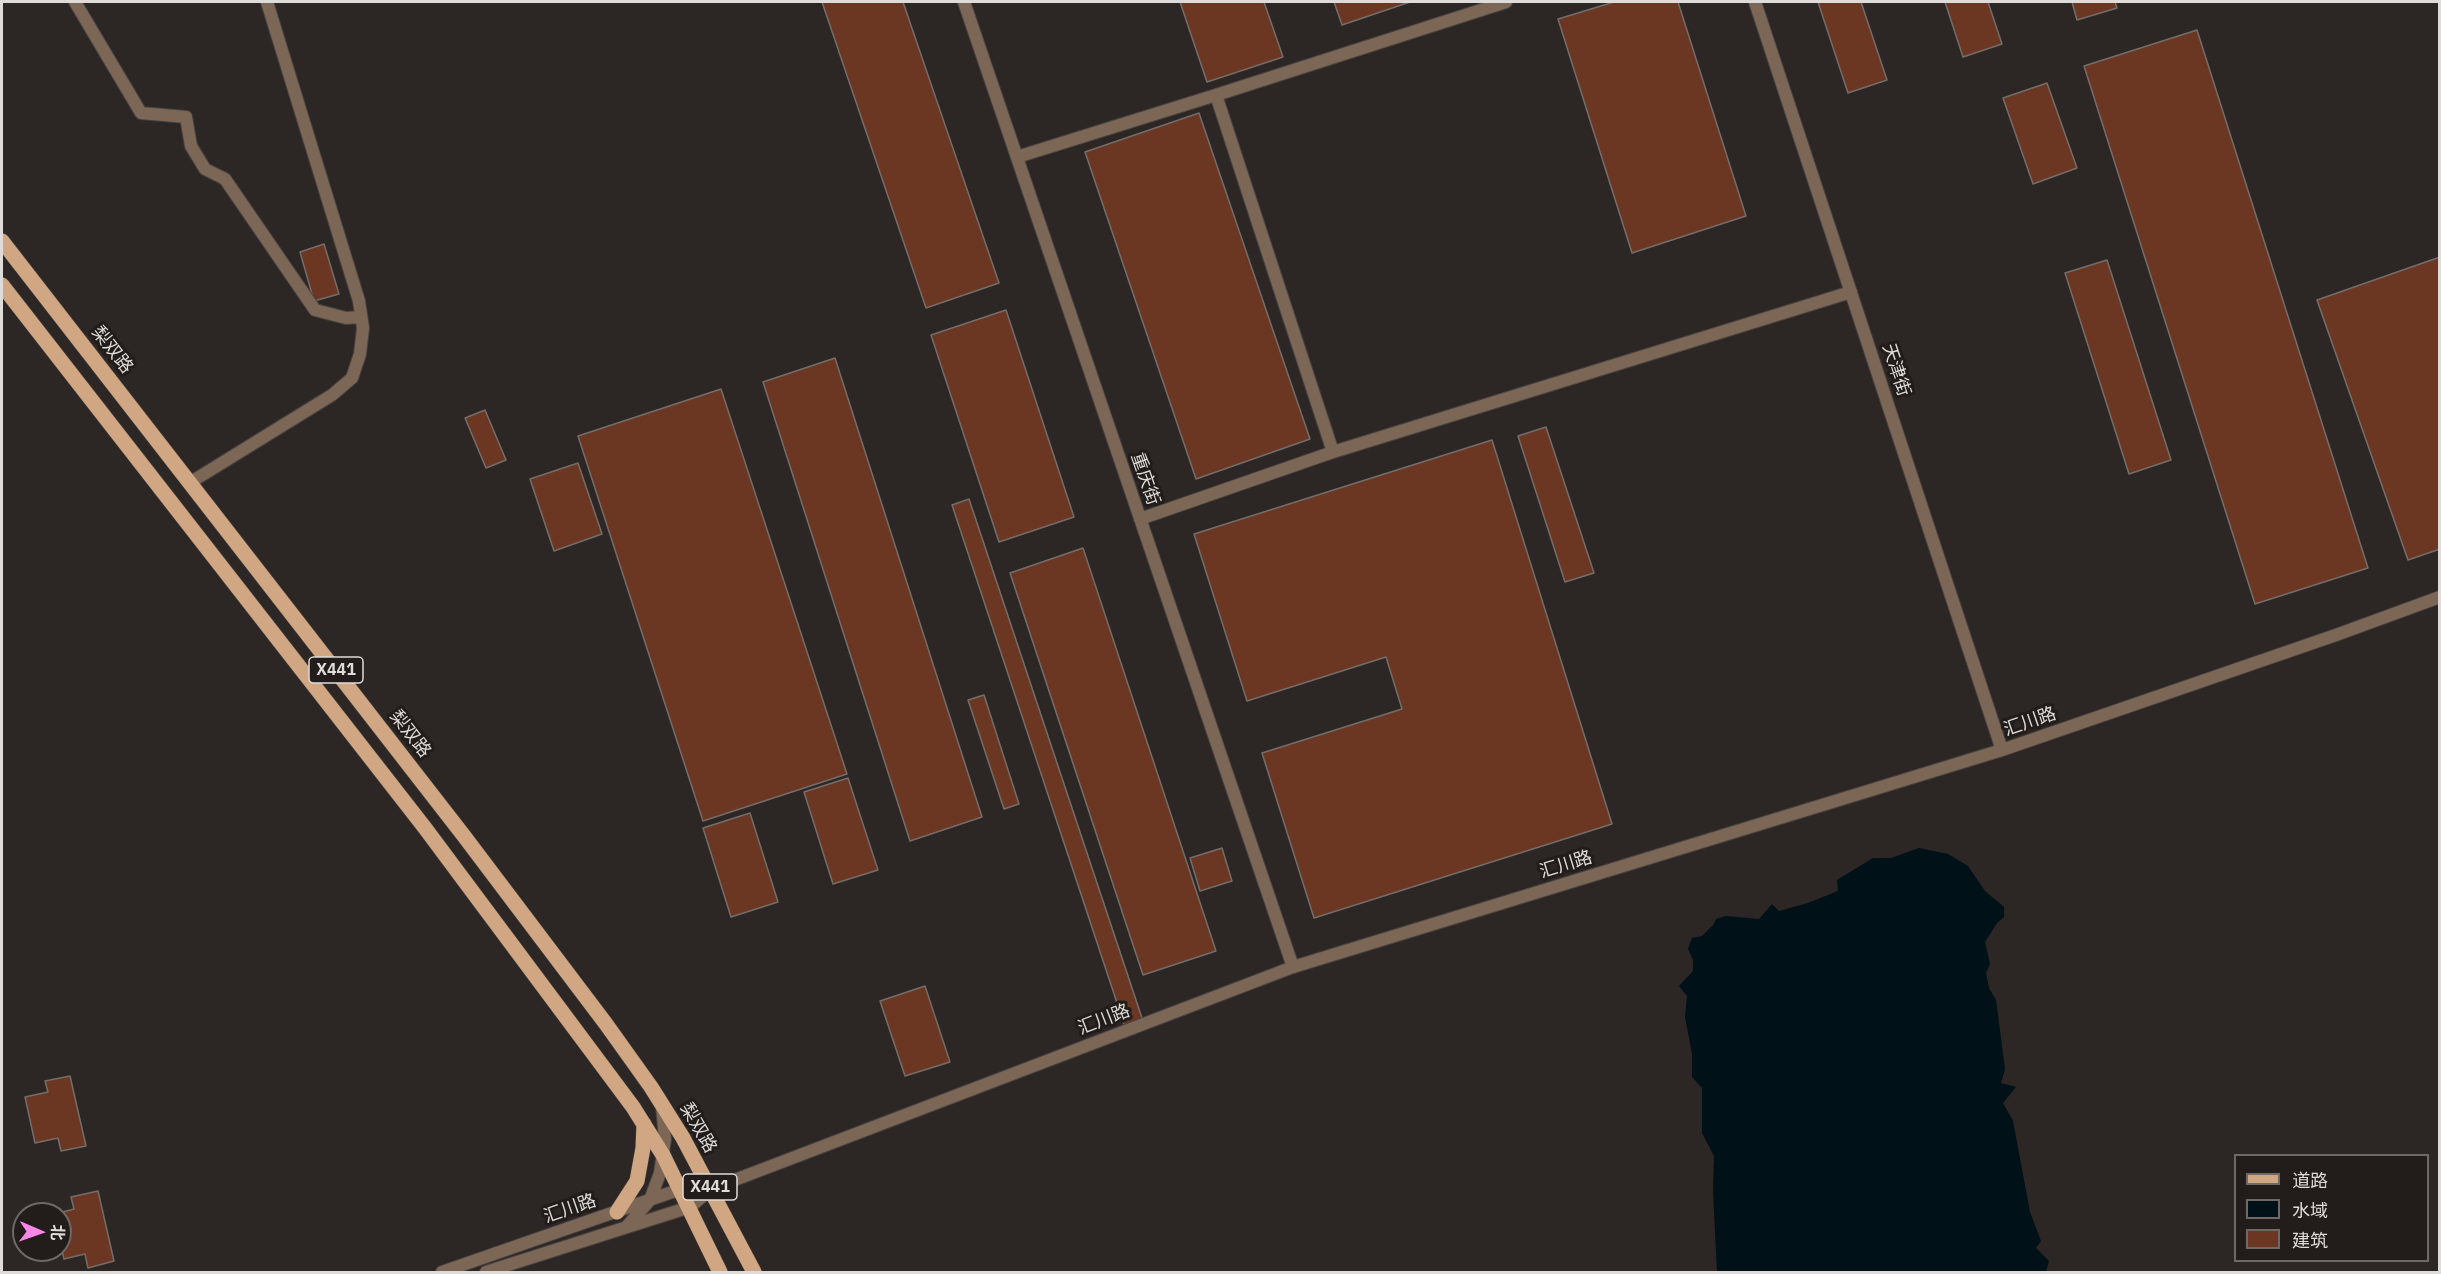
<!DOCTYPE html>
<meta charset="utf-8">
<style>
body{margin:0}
#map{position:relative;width:2441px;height:1274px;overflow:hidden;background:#2c2624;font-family:"IBM Plex Sans","Noto Sans SC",sans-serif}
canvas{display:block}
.frame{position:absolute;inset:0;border:3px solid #dedbd9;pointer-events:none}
.legend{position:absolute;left:2234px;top:1154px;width:195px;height:108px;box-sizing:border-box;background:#221d1a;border:2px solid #6d6966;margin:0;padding:8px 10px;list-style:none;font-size:18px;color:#dedbd9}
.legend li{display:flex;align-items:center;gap:12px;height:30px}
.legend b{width:30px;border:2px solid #6d6966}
.north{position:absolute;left:12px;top:1202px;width:60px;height:60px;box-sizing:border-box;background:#221d1a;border:2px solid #6d6966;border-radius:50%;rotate:92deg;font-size:16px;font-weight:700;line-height:24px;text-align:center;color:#dedbd9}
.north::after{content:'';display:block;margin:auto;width:21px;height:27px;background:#f987e8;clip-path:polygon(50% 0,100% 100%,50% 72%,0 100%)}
</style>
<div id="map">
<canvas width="2441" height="1274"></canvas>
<div class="frame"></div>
<ul class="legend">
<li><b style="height:8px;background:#d1a783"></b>道路</li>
<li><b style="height:16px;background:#001118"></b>水域</li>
<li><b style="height:16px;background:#6b3622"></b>建筑</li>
</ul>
<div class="north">北</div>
</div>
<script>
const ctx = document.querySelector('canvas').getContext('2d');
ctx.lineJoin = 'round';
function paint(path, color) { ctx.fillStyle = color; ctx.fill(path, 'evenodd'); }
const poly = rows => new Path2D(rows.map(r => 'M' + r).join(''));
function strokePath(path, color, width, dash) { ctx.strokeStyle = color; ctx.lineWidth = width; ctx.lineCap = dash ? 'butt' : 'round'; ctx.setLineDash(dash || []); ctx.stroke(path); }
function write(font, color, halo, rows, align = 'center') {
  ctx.font = font + ' "IBM Plex Sans","Noto Sans SC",sans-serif'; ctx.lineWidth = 6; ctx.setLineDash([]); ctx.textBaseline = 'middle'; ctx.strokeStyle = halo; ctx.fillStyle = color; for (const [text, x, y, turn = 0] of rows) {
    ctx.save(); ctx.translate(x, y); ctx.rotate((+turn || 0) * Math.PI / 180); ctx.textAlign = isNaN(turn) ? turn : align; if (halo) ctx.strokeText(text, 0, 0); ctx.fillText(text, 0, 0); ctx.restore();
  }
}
const water = poly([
 [1919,848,1948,854,1968,866,1985,891,2004,907,2004,917,1997,923,1985,942,1990,964,1986,973,1989,988,1996,1000,2005,1069,2001,1083,2016,1087,2003,1103,2013,1121,2030,1212,2041,1241,2036,1248,2049,1261,2046,1272,1717,1272,1713,1191,1714,1156,1702,1133,1702,1088,1692,1077,1692,1054,1685,1017,1687,996,1679,986,1693,971,1693,960,1688,949,1692,938,1702,936,1713,925,1716,919,1726,916,1759,919,1772,904,1779,911,1808,903,1838,891,1837,880,1873,858,1891,858]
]);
const building = poly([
 [822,2,903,2,999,283,926,308,822,2],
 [1180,2,1264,2,1283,57,1207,82,1180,2],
 [1334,2,1410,2,1342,25,1334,2],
 [1614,2,1678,2,1746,216,1632,253,1558,19,1614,2],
 [1818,2,1861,2,1887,80,1848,93,1818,2],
 [1945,2,1988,2,2002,44,1963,57,1945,2],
 [2072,2,2115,2,2117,8,2077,20,2072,2],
 [2197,30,2368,568,2255,604,2084,66,2197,30],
 [2047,83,2077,168,2033,184,2003,98,2047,83],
 [1199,113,1310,439,1196,479,1085,152,1199,113],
 [324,244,339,294,314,301,300,252,324,244],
 [2440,257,2440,549,2408,560,2317,300,2440,257],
 [2107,260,2171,460,2129,474,2065,273,2107,260],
 [1006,310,1074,517,999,542,931,335,1006,310],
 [835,358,982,817,910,841,763,382,835,358],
 [721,389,847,774,703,821,578,436,721,389],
 [485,410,506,460,486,468,465,418,485,410],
 [1546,427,1594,573,1565,582,1518,436,1546,427],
 [1492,440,1612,824,1314,918,1262,753,1402,709,1386,657,1247,701,1194,534,1492,440],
 [578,463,602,534,554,551,530,479,578,463],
 [969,499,1143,1021,1125,1027,952,505,969,499],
 [1083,548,1216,951,1143,975,1010,573,1083,548],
 [984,695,1019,804,1004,809,968,700,984,695],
 [848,778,878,870,833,884,804,792,848,778],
 [750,813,778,902,731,917,703,828,750,813],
 [1222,848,1232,881,1200,891,1190,858,1222,848],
 [925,986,950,1062,905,1076,880,1001,925,986],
 [70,1076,86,1146,61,1151,58,1138,35,1143,25,1097,48,1092,45,1081,70,1076],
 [98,1191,114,1261,88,1268,85,1254,64,1259,60,1243,60,1214,55,1214,74,1209,71,1197,98,1191]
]);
const service = poly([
 [75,2,141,113,186,117,191,146,205,169,225,179,315,310,346,318,361,317],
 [191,482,332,395,352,378,360,354,363,328,359,301,267,2]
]);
const minor = poly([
 [964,2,1293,967],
 [1216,95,1506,2],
 [1017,157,1216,95,1333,452],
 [1140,519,1333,452,1851,292]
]);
const tertiary = poly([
 [1755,2,2002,750],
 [628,1225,650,1200,660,1173,665,1139,662,1106],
 [442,1272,681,1189,711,1189],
 [486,1272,690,1207,711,1189,1293,967,2002,750,2336,635,2440,597]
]);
const primary = poly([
 [2,241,464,836,606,1024,651,1087,683,1138,754,1272],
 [2,285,425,828,633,1107,663,1155,720,1272],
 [617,1212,637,1181,643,1148,644,1124]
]);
const shields = [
 [336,670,54],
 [710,1187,54]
];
const shieldNames = [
 ["X441",336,670],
 ["X441",710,1187]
];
const streetNames = [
 ["梨双路",112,350,52],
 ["天津街",1896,370,72],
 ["重庆街",1145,479,71],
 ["汇川路",2030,722,-19],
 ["梨双路",410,734,52],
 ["汇川路",1566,865,-17],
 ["汇川路",1104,1020,-21],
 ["梨双路",698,1128,60],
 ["汇川路",570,1209,-19]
];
paint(water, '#001118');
paint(building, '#6b3622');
strokePath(building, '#746e6b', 1.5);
strokePath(service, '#484341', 14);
strokePath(minor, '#484341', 14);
strokePath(tertiary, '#484341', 14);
strokePath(primary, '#484341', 16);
strokePath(service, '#7c6756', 12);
strokePath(minor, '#7c6756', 12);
strokePath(tertiary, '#7c6756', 12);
strokePath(primary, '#d1a783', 15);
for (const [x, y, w] of shields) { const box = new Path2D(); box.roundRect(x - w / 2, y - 13, w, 26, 4.5); ctx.fillStyle = '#221d1a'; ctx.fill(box); strokePath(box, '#dedbd9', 1.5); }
write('bold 16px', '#dedbd9', null, shieldNames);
write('18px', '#dedbd9', '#221d1a', streetNames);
</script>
